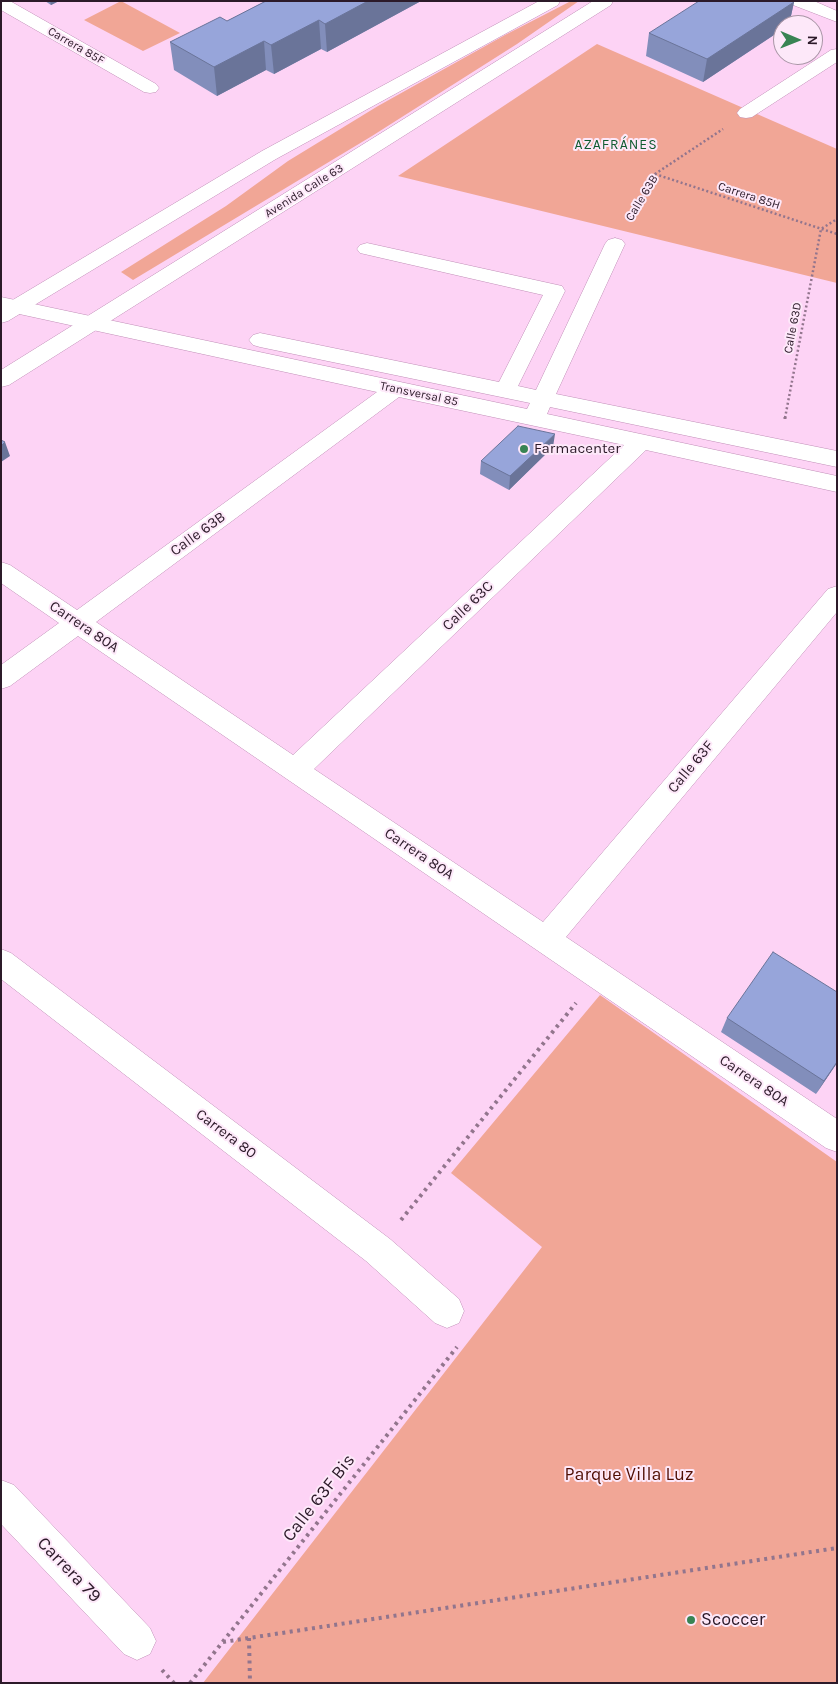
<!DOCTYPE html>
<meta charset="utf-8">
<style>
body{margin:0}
#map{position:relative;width:838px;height:1684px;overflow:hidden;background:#fdd3f5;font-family:Karla,sans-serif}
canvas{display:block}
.frame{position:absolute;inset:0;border:2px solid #2c1a29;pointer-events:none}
.north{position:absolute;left:773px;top:15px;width:50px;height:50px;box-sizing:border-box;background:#fde8f9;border:1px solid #a996a6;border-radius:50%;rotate:91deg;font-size:14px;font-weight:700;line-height:20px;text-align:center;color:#2c1a29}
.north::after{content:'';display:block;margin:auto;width:18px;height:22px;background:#388453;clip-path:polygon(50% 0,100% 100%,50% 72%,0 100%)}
</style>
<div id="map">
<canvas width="838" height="1684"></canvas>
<div class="frame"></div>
<div class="north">N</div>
</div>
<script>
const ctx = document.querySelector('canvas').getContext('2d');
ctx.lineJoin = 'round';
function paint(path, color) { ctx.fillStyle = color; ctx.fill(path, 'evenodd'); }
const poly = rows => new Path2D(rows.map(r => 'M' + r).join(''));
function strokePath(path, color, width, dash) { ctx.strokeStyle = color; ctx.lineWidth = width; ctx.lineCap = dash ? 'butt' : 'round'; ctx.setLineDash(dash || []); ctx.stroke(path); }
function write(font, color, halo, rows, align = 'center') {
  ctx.font = font + ' Karla,sans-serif'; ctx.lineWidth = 4; ctx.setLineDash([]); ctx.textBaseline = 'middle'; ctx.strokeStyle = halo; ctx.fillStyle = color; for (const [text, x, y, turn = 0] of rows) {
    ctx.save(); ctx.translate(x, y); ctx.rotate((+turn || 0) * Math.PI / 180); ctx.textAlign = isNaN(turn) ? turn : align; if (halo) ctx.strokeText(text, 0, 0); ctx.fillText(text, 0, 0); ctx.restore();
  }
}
const green = poly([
 [121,1,180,33,143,51,84,20],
 [571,1,579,1,517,44,372,136,133,280,121,272,226,206,288,161,378,106,505,35],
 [597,44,837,149,837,283,398,176],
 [600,995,837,1162,837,1683,203,1683,542,1247,451,1173]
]);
const pathFar2 = poly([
 [655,174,837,234],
 [628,221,655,174,723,129],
 [785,418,821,229,837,219]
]);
const pathFar1 = poly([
 [785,419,785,417]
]);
const path = poly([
 [401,1220,576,1003],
 [249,1638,250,1683],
 [223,1642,837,1548],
 [162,1670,174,1683],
 [190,1683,457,1347]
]);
const minor = poly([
 [1,1,10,1,156,84,159,88,156,92,150,93,144,92,1,10,1,1],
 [791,1,814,1,837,11,837,22,793,5,791,1],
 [837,49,837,62,752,117,746,118,740,117,737,113,740,109,831,50,837,49],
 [615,238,622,240,625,244,556,394,837,451,837,467,550,407,547,414,837,476,837,492,646,450,314,769,543,922,828,589,837,586,837,612,566,937,837,1119,837,1152,826,1148,78,636,10,686,1,689,1,665,59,623,1,583,1,562,10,565,77,610,377,392,1,310,1,297,527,409,530,403,260,347,253,345,249,340,253,335,260,333,499,382,543,295,360,253,357,249,360,245,367,243,562,286,565,291,518,386,536,390,605,244,608,240,615,238],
 [399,397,624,445,293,755,96,622,399,397],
 [1,949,11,953,390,1239,459,1299,464,1311,459,1323,447,1328,435,1323,366,1261,1,979,1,949],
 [1,1480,14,1485,150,1628,156,1641,150,1654,137,1660,124,1654,1,1524,1,1480]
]);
const major = poly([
 [539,1,560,1,558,5,276,159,8,321,1,323,1,307,262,151,539,1],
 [593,1,613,1,611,5,9,385,1,387,1,370,593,1]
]);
const wall = poly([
 [45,1,59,1,51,5],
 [266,1,421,1,327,52,321,49,274,74,266,70,217,96,174,70,170,42,227,21],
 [794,2,789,25,783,25,783,29,703,82,646,56,649,33],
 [553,447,509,490,480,474,481,461],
 [727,1018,837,1063,816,1094,721,1032]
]);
const shadedWall = poly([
 [50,1,59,1,51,5],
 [368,1,421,1,327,52,325,24],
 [794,2,789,25,783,25,783,29,703,82,707,59],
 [319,20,321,49,274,74,271,45],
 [264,41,266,70,217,96,214,67],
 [555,434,553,447,509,490,510,476],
 [5,442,10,456,1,462,1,446],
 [837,1062,837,1063,816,1094,824,1081]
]);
const building = poly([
 [266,1,368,1,325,24,319,20,271,45,264,41,214,67,170,42,220,17,227,21,266,1],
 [699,1,792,1,794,2,707,59,649,33,699,1],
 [518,426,555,434,510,476,481,461,518,426],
 [1,440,5,442,1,446,1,440],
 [773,952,837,992,837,1062,824,1081,727,1018,773,952]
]);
const markers = [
 [524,449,5,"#388453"],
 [691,1620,5,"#388453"]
];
const farStreetnames = [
 ["Carrera 85F",76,46,30],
 ["Avenida Calle 63",304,191,-32],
 ["Carrera 85H",749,196,18],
 ["Calle 63B",642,198,-59],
 ["Calle 63D",793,328,-79],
 ["Transversal 85",419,394,12]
];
const farNeighbourhoodnames = [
 ["AZAFRÁNES",616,145]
];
const poiNames = [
 ["Farmacenter",534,449]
];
const streetNames = [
 ["Calle 63B",198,534,-36],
 ["Calle 63C",468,606,-44],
 ["Carrera 80A",84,627,34],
 ["Calle 63F",691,767,-50],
 ["Carrera 80A",419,854,34],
 ["Carrera 80A",754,1081,34],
 ["Carrera 80",226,1134,37]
];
const nearParknames = [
 ["Parque Villa Luz",629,1475]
];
const nearStreetnames = [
 ["Calle 63F Bis",319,1498,-52],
 ["Carrera 79",69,1570,46]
];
const nearPoinames = [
 ["Scoccer",701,1620]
];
paint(green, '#f1a696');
strokePath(minor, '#c08fb7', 1);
strokePath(major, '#c08fb7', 1);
strokePath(pathFar2, '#92758d', 2.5, [2, 2.5]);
strokePath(pathFar1, '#92758d', 3, [2.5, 4]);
strokePath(path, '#92758d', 4, [3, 4.5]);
paint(minor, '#fff');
paint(major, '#fff');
paint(wall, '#828ebb');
paint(shadedWall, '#6a7499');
paint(building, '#97a5da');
strokePath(building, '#6a7499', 1);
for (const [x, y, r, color] of markers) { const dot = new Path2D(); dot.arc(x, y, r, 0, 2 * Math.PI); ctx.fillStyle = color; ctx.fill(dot); strokePath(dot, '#fde8f9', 2); }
write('12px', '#2c1a29', '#fde8f9', farStreetnames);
ctx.letterSpacing = '1px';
write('14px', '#0f5b30', '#fde8f9', farNeighbourhoodnames);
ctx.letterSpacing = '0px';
write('15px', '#2c1a29', '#fde8f9', poiNames, 'left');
write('15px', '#2c1a29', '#fde8f9', streetNames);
write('18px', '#500e03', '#fde8f9', nearParknames);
write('18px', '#2c1a29', '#fde8f9', nearStreetnames);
write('18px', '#2c1a29', '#fde8f9', nearPoinames, 'left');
</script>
